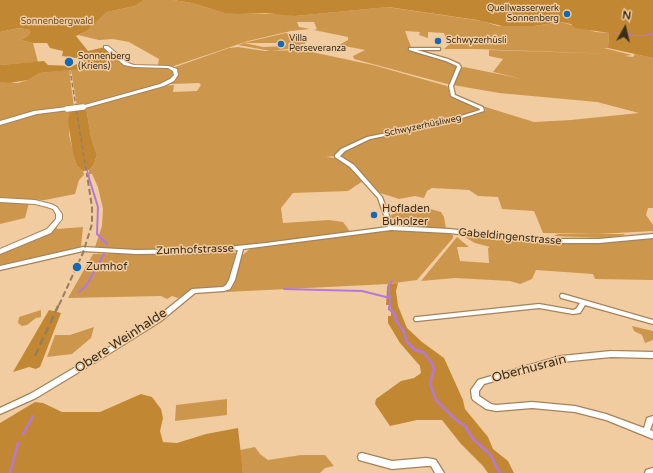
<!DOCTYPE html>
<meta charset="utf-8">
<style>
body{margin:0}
#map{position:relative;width:653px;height:473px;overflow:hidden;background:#f1cca0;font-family:"Varela Round",sans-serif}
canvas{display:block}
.north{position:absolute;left:605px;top:8px;width:40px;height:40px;-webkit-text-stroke:3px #f1cca0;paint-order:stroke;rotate:8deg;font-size:11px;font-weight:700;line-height:16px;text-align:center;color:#3b2d1b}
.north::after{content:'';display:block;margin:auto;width:14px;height:18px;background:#3b2d1b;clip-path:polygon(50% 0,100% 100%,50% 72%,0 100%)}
</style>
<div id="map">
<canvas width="653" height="473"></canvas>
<div class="north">N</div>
</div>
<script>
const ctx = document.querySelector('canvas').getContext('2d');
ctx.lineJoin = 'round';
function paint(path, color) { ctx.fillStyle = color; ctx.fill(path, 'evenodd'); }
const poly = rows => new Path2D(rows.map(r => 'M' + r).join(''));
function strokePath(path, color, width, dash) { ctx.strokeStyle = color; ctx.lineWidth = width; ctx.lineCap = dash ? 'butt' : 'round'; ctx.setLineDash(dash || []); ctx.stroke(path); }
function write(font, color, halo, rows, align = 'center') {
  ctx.font = font + ' "Varela Round",sans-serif'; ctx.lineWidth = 3; ctx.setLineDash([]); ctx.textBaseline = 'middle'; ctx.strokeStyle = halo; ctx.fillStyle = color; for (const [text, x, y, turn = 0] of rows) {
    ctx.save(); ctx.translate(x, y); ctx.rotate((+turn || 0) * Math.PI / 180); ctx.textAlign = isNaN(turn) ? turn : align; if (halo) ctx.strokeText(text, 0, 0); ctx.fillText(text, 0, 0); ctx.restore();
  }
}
const green = poly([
 [144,0,173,0,192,3,224,13,283,14,295,16,387,7,482,21,498,26,534,26,561,22,596,32,609,33,608,48,604,48,632,55,625,56,633,57,635,54,653,58,653,208,648,208,646,215,653,225,653,231,598,234,543,233,534,211,502,209,498,197,478,196,469,190,432,188,427,191,424,198,415,196,399,199,377,192,340,156,341,153,367,139,445,124,486,111,484,107,476,104,534,122,571,120,639,113,597,102,499,93,453,85,460,68,464,67,523,79,493,72,503,59,489,56,489,50,617,54,475,49,444,49,454,40,446,39,444,33,428,32,428,38,419,35,420,32,405,31,411,47,408,48,409,50,447,60,458,66,451,84,447,84,354,59,353,56,365,50,339,45,348,40,348,37,314,30,317,29,314,22,297,22,299,27,310,29,291,31,248,41,171,67,158,65,159,59,129,42,113,39,99,40,78,35,87,31,107,12,135,6],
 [19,28,30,30,29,35,21,40,33,43,38,62,0,65,0,32],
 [286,33,306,39,305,44,301,44,300,46,304,47,271,51,238,45,244,43,263,47,285,46,286,43,243,43],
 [238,47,265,51,302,50,373,65,447,86,455,99,474,105,482,110,443,122,369,137,339,152,334,156,326,157,336,158,348,164,363,181,348,191,293,193,281,208,283,223,329,220,343,222,349,230,348,232,211,250,117,251,95,247,102,226,103,209,98,187,92,174,89,174,89,170,93,166,97,155,91,137,86,107,160,86,174,85,173,92,197,91,201,85,199,83,171,84,170,83,178,74,175,67,229,48],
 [118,58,129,66,167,68,175,73,174,77,155,86,77,106,71,70,99,65],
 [69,70,74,107,47,109,0,122,0,82,18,83,28,80,40,73],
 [70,110,69,135,77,166,83,171,84,175,79,180,75,194,45,200,0,199,0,124,34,113],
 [0,201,29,203,25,218,0,224],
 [413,204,441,212,444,217,446,229,393,225,391,215,401,211,411,212],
 [56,227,57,227,57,229,83,227,81,247,0,265,0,254,31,242,51,232],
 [384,230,448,233,453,235,453,238,417,280,388,284,226,292,233,286,241,256,250,249],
 [558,234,624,234,625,235,604,238,554,236],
 [463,236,545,244,653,238,653,280,595,279,593,274,536,270,532,279,520,284,510,281,455,278,421,281,457,237,469,247,457,247,460,261,489,263,488,248,490,247,475,243],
 [230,251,238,254,229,282,222,287,194,289,178,298,172,296,167,299,161,296,68,298,93,254],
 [41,310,41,317,36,318,27,325,22,326,18,323,19,317],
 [632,326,653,331,653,340,645,343,642,335,634,331],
 [94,327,91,338,72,354,47,357,55,335,70,335],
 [227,399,227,415,175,421,176,405],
 [255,447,260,454,268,460,301,455,325,455,334,466,325,468,320,473,243,473,240,450]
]);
const forest = poly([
 [0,0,144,0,135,6,107,12,87,31,76,36,88,51,105,47,115,59,99,65,82,69,40,73,28,80,9,83,0,82,0,65,44,61,48,65,72,66,83,62,84,59,62,56,63,51,50,48,47,43,33,43,21,40,29,35,30,30,19,28,0,32],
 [173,0,653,0,653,58,608,48,609,33,575,28,571,24,561,22,534,26,502,26,477,20,388,7,295,16,265,13,237,14,224,13,192,3],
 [86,107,91,137,97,155,93,166,89,170,83,171,77,166,73,153,68,122,70,110],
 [398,283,396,291,398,306,407,328,422,342,444,358,463,400,465,409,488,437,493,449,508,461,514,473,488,473,483,466,461,444,442,420,417,420,390,426,375,404,376,399,401,381,414,378,421,373,420,366,400,343,388,323,388,316,391,316,391,310,390,305,386,305,387,287,388,284],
 [49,310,61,313,40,367,36,369,29,367,13,372],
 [141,394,152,397,161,409,163,418,160,431,163,442,177,443,206,434,238,428,243,473,0,473,0,423,35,402,43,403,62,412,100,412]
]);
const streamFar3 = poly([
 [614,33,640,36,653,34]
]);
const streamFar2 = poly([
 [86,167,89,176]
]);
const streamFar1 = poly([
 [88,175,98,207,97,234,107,244],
 [284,289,362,291,390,298],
 [79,292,86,286,104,254],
 [390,305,389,286,392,281]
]);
const stream = poly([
 [390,304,389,309,395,314,396,321,403,330,407,342,415,350,423,352,432,363,434,369,430,384,436,400,455,419,465,426,473,439,490,454,500,473],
 [23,434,33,416],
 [10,473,18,443]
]);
const minor = poly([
 [409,48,440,48,440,50,417,50,448,59,459,64,461,67,453,86,455,95,483,107,484,111,443,124,370,139,345,151,340,156,354,165,382,197,393,226,449,229,545,239,599,239,653,234,653,238,599,243,545,243,449,233,391,230,243,249,235,280,230,289,224,291,195,293,161,321,107,355,36,398,0,414,0,408,30,394,103,351,157,317,192,289,223,287,226,285,229,280,238,250,208,253,136,254,83,251,0,270,0,266,83,247,136,250,208,249,266,243,388,227,378,198,350,167,335,157,335,155,341,149,367,137,442,122,480,110,480,109,451,96,449,86,457,67,457,66,446,61,409,50,409,48],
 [561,294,563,294,653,320,653,324,585,305,580,313,573,314,539,308,417,321,415,321,414,319,415,317,417,317,539,304,573,310,576,309,580,303,561,298,560,296,561,294],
 [611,351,653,352,653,358,611,357,561,362,484,384,479,391,479,396,491,404,496,405,532,402,575,406,606,414,644,428,647,418,653,416,653,422,650,430,653,431,653,439,606,420,575,412,532,408,496,411,486,409,473,400,472,398,471,390,478,380,481,379,561,356,611,351],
 [362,453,392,461,426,458,433,459,436,460,444,473,435,473,431,466,426,466,392,469,359,460,358,457,359,454,362,453],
 [653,468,653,473,645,473,646,470,653,468]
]);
const tertiary = poly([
 [104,46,108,46,128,63,134,65,169,66,177,69,178,75,174,81,164,86,85,108,81,108,81,106,160,84,170,79,174,75,173,71,168,68,134,67,124,65,104,48,104,46],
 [67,107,70,109,69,110,37,114,0,125,0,121,34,111,67,107],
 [0,198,35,200,51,204,57,207,62,214,62,219,51,233,0,254,0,249,47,229,56,219,56,214,53,209,47,207,35,204,0,202,0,198]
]);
const railFar3 = poly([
 [69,65,71,77]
]);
const railFar2 = poly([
 [71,76,87,176]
]);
const railFar1 = poly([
 [59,305,83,253,92,224,92,207,87,175]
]);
const rail = poly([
 [35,356,59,304]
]);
const tertiaryBridge = poly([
 [67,109,83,107]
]);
const markers = [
 [567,14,4,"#1469b7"],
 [438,41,4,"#1469b7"],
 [281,44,4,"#1469b7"],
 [69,62,5,"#1469b7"],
 [374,215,4,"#1469b7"],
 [77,267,5,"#1469b7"]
];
const farPoinames = [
 ["Quellwasserwerk",559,9,"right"],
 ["Sonnenberg",559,19,"right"],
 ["Villa",289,39],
 ["Perseveranza",289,49],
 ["Schwyzerhüsli",446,41],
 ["Sonnenberg",78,57],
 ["(Kriens)",78,67]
];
const farParknames = [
 ["Sonnenbergwald",57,22]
];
const farStreetnames = [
 ["Schwyzerhüsliweg",423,126,-12]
];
const poiNames = [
 ["Hofladen",382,209],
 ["Buholzer",382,222],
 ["Zumhof",86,267]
];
const streetNames = [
 ["Gabeldingenstrasse",510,237,5],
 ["Zumhofstrasse",195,250,-2]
];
const nearStreetnames = [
 ["Obere Weinhalde",121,341,-33],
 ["Oberhusrain",529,369,-15]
];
paint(green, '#cd964d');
paint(forest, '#c28732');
strokePath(streamFar3, '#b578da', 1);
strokePath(streamFar2, '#b578da', 1.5);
strokePath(streamFar1, '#b578da', 2);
strokePath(stream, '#b578da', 2.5);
strokePath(minor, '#a58359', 2.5);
strokePath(tertiary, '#a58359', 2);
paint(minor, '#fff');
paint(tertiary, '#fff');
strokePath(railFar3, '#967d5e', 1, [3.5, 2]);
strokePath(railFar2, '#967d5e', 1.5, [4.5, 2.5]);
strokePath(railFar1, '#967d5e', 2, [6, 3]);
strokePath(rail, '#967d5e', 2.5, [8, 4]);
strokePath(tertiaryBridge, '#a58359', 7, []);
strokePath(tertiaryBridge, '#fff', 5.5);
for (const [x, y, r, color] of markers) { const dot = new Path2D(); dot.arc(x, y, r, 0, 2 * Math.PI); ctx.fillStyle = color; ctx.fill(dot); strokePath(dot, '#f1cca0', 1.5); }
write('9px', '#3b2d1b', '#f1cca0', farPoinames, 'left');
write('9px', '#6c4c21', '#f1cca0', farParknames);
write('9px', '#3b2d1b', '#f1cca0', farStreetnames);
write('11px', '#3b2d1b', '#f1cca0', poiNames, 'left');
write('11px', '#3b2d1b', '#f1cca0', streetNames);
write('13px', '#3b2d1b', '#f1cca0', nearStreetnames);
</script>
